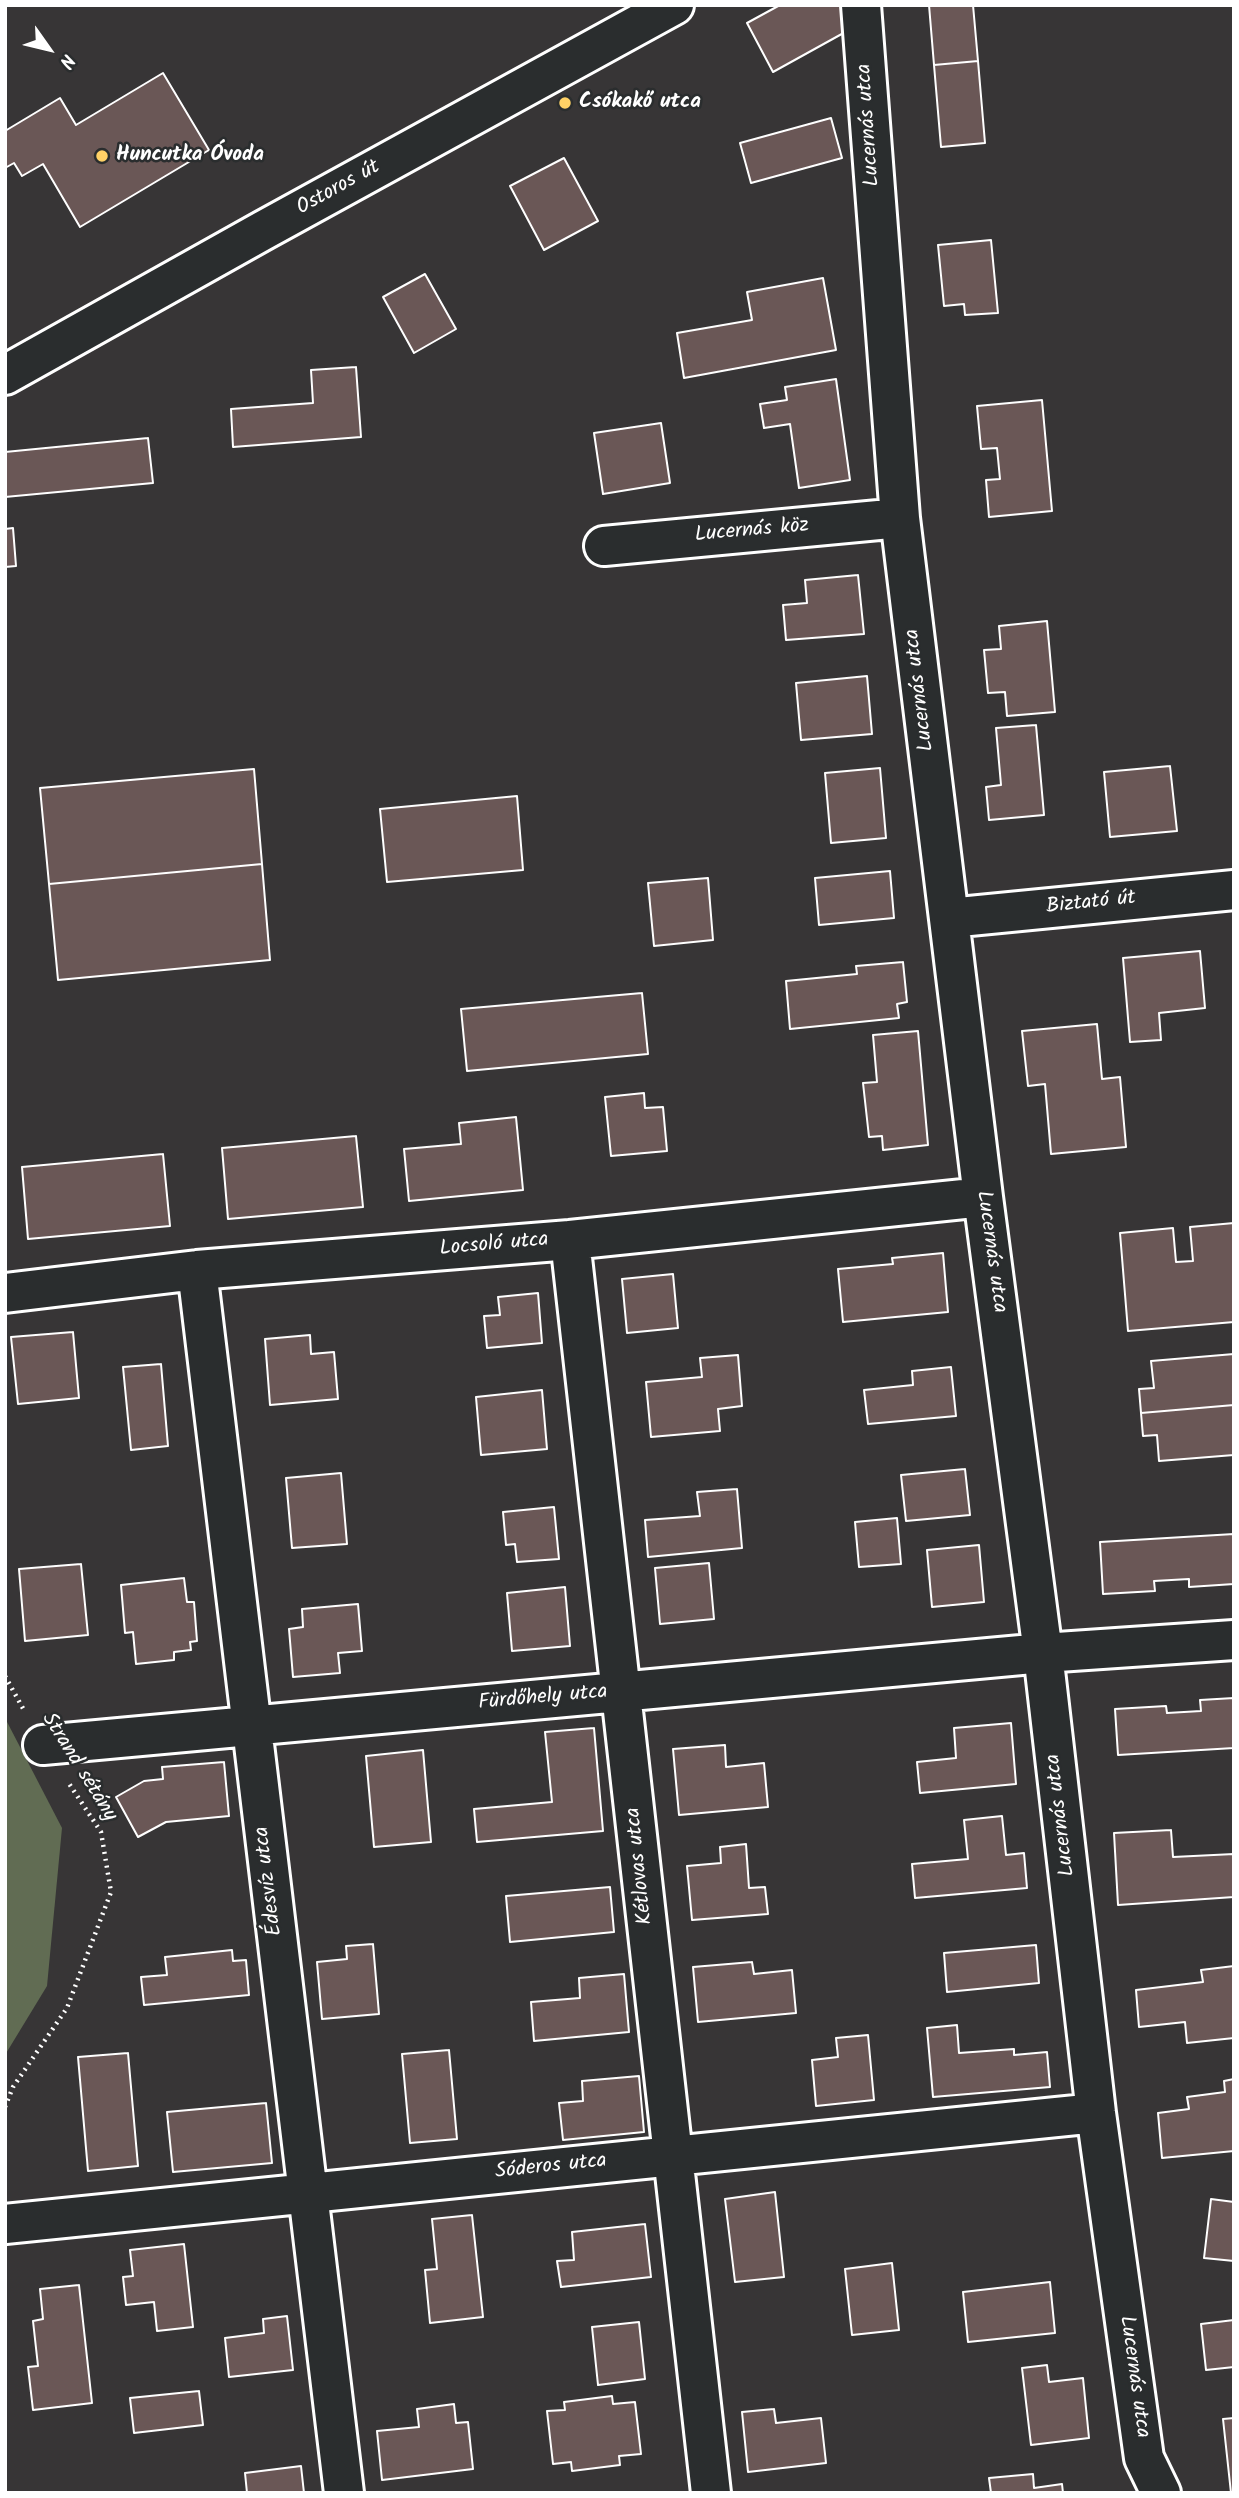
<!DOCTYPE html>
<meta charset="utf-8">
<style>
body{margin:0}
#map{position:relative;width:1239px;height:2498px;overflow:hidden;background:#373536;font-family:Kalam,sans-serif}
canvas{display:block}
.frame{position:absolute;inset:0;border:7px solid #fff;pointer-events:none}
.north{position:absolute;left:14px;top:14px;width:70px;height:70px;-webkit-text-stroke:5px #2a2d2e;paint-order:stroke;rotate:124deg;font-size:19px;font-weight:700;line-height:28px;text-align:center;color:#fff}
.north::after{content:'';display:block;margin:auto;width:24px;height:32px;background:#fff;clip-path:polygon(50% 0,100% 100%,50% 72%,0 100%)}
</style>
<div id="map">
<canvas width="1239" height="2498"></canvas>
<div class="frame"></div>
<div class="north">N</div>
</div>
<script>
const ctx = document.querySelector('canvas').getContext('2d');
ctx.lineJoin = 'round';
function paint(path, color) { ctx.fillStyle = color; ctx.fill(path, 'evenodd'); }
const poly = rows => new Path2D(rows.map(r => 'M' + r).join(''));
function strokePath(path, color, width, dash) { ctx.strokeStyle = color; ctx.lineWidth = width; ctx.lineCap = dash ? 'butt' : 'round'; ctx.setLineDash(dash || []); ctx.stroke(path); }
function write(font, color, halo, rows, align = 'center') {
  ctx.font = font + ' Kalam,sans-serif'; ctx.lineWidth = 5; ctx.setLineDash([]); ctx.textBaseline = 'middle'; ctx.strokeStyle = halo; ctx.fillStyle = color; for (const [text, x, y, turn = 0] of rows) {
    ctx.save(); ctx.translate(x, y); ctx.rotate((+turn || 0) * Math.PI / 180); ctx.textAlign = isNaN(turn) ? turn : align; if (halo) ctx.strokeText(text, 0, 0); ctx.fillText(text, 0, 0); ctx.restore();
  }
}
const green = poly([
 [5,1718,62,1828,47,1986,5,2055]
]);
const building = poly([
 [780,5,847,5,858,25,773,72,747,23,780,5],
 [929,5,973,5,978,61,934,65,929,5],
 [978,61,985,143,941,147,934,65,978,61],
 [163,73,209,150,80,227,43,164,22,176,14,163,5,168,5,131,60,98,76,125,163,73],
 [831,118,842,158,751,183,740,143,831,118],
 [564,158,598,221,544,250,510,186,564,158],
 [991,240,998,313,965,315,964,304,944,306,938,245,991,240],
 [425,274,456,329,414,353,383,297,425,274],
 [823,278,836,350,684,378,677,333,752,320,747,292,823,278],
 [356,367,361,437,233,447,231,409,313,403,311,370,356,367],
 [836,379,850,480,799,488,790,424,764,428,760,404,787,400,785,387,836,379],
 [1042,400,1052,511,989,517,986,480,1000,479,997,448,981,449,977,406,1042,400],
 [661,423,670,483,603,494,594,433,661,423],
 [148,438,153,483,5,497,5,452,148,438],
 [13,528,16,566,5,567,5,529,13,528],
 [858,575,864,634,786,640,783,605,807,603,805,580,858,575],
 [1047,621,1055,712,1007,716,1005,692,988,693,984,650,1001,649,999,626,1047,621],
 [867,676,872,734,801,740,796,683,867,676],
 [1036,725,1044,815,989,820,986,787,1001,785,996,728,1036,725],
 [1170,766,1177,831,1110,837,1104,772,1170,766],
 [880,768,886,838,831,843,825,773,880,768],
 [254,769,262,864,49,884,40,788,254,769],
 [517,796,523,870,387,882,380,809,517,796],
 [262,864,270,960,58,980,49,884,262,864],
 [890,871,894,918,819,925,815,878,890,871],
 [708,878,713,940,654,946,648,883,708,878],
 [1200,951,1205,1008,1159,1013,1161,1040,1130,1042,1123,958,1200,951],
 [903,962,907,1002,897,1004,899,1018,790,1029,786,981,857,974,856,966,903,962],
 [642,993,648,1054,467,1071,461,1009,642,993],
 [1097,1024,1102,1079,1120,1077,1126,1147,1051,1154,1045,1084,1028,1086,1022,1031,1097,1024],
 [918,1031,928,1145,883,1150,882,1136,869,1137,863,1083,877,1082,873,1035,918,1031],
 [644,1093,645,1108,663,1107,667,1151,611,1156,605,1097,644,1093],
 [516,1117,523,1190,409,1201,404,1149,461,1144,459,1123,516,1117],
 [356,1136,363,1207,228,1219,222,1148,356,1136],
 [163,1154,170,1226,28,1239,22,1167,163,1154],
 [1234,1223,1234,1322,1128,1331,1120,1233,1173,1228,1176,1262,1193,1261,1190,1227,1234,1223],
 [943,1253,948,1312,843,1322,838,1269,893,1264,892,1258,943,1253],
 [673,1274,678,1328,627,1333,622,1279,673,1274],
 [538,1293,542,1343,487,1348,484,1316,500,1315,498,1297,538,1293],
 [73,1332,79,1398,18,1404,11,1337,73,1332],
 [310,1335,311,1354,334,1352,338,1399,270,1405,265,1339,310,1335],
 [1234,1354,1234,1405,1141,1413,1139,1389,1154,1388,1151,1361,1234,1354],
 [738,1355,742,1406,718,1409,720,1431,651,1437,646,1382,702,1377,700,1358,738,1355],
 [161,1364,168,1446,131,1450,123,1367,161,1364],
 [951,1367,956,1416,868,1424,864,1390,913,1385,912,1371,951,1367],
 [542,1390,547,1449,481,1455,476,1397,542,1390],
 [1234,1405,1234,1455,1159,1461,1157,1435,1143,1436,1141,1413,1234,1405],
 [965,1469,970,1515,906,1521,901,1475,965,1469],
 [341,1473,347,1544,292,1548,286,1478,341,1473],
 [737,1489,742,1548,648,1557,645,1520,700,1516,697,1492,737,1489],
 [554,1507,559,1559,517,1562,515,1544,506,1545,503,1512,554,1507],
 [897,1518,901,1564,859,1567,855,1522,897,1518],
 [1234,1534,1234,1584,1189,1587,1189,1579,1154,1581,1155,1591,1103,1594,1100,1542,1234,1534],
 [979,1545,984,1602,932,1607,927,1550,979,1545],
 [709,1563,714,1619,660,1624,655,1568,709,1563],
 [81,1564,88,1635,25,1641,19,1569,81,1564],
 [184,1578,187,1602,194,1602,197,1641,190,1642,191,1650,174,1652,174,1660,136,1664,133,1632,125,1633,121,1585,184,1578],
 [565,1587,570,1646,512,1651,507,1593,565,1587],
 [358,1604,362,1651,338,1653,340,1673,293,1677,289,1629,303,1627,302,1609,358,1604],
 [1234,1698,1234,1748,1118,1755,1115,1709,1166,1706,1167,1713,1201,1711,1200,1700,1234,1698],
 [1011,1723,1016,1784,920,1793,917,1762,956,1758,954,1728,1011,1723],
 [594,1728,603,1831,477,1842,474,1809,552,1802,545,1732,594,1728],
 [725,1745,726,1767,764,1763,768,1807,679,1815,673,1749,725,1745],
 [423,1750,431,1842,374,1847,366,1756,423,1750],
 [224,1762,229,1816,166,1822,138,1837,116,1797,144,1781,163,1779,162,1767,224,1762],
 [1002,1816,1006,1855,1024,1853,1027,1888,915,1898,912,1864,968,1859,964,1820,1002,1816],
 [1171,1830,1173,1857,1234,1854,1234,1897,1118,1905,1114,1833,1171,1830],
 [746,1844,749,1888,765,1887,768,1914,692,1920,687,1866,721,1863,720,1847,746,1844],
 [610,1887,614,1932,510,1942,506,1896,610,1887],
 [373,1944,379,2014,322,2019,317,1962,347,1959,346,1946,373,1944],
 [1036,1945,1039,1983,947,1992,944,1953,1036,1945],
 [232,1950,233,1961,246,1960,249,1995,144,2005,141,1977,167,1975,165,1957,232,1950],
 [752,1962,754,1974,792,1970,796,2013,698,2022,693,1967,752,1962],
 [1234,1966,1234,2038,1187,2043,1185,2022,1139,2027,1136,1990,1203,1982,1201,1970,1234,1966],
 [624,1974,629,2032,534,2041,531,2002,580,1998,579,1978,624,1974],
 [957,2025,959,2053,1014,2049,1014,2055,1047,2052,1050,2087,933,2097,927,2028,957,2025],
 [868,2035,874,2100,816,2106,812,2060,838,2057,836,2038,868,2035],
 [449,2050,457,2139,410,2143,402,2054,449,2050],
 [128,2053,138,2166,88,2171,78,2057,128,2053],
 [639,2076,644,2132,563,2140,559,2103,583,2101,582,2081,639,2076],
 [1234,2079,1234,2151,1162,2158,1158,2113,1189,2109,1187,2097,1225,2092,1224,2081,1234,2079],
 [266,2103,272,2163,173,2172,167,2112,266,2103],
 [775,2192,784,2277,735,2282,725,2199,775,2192],
 [1211,2199,1234,2202,1234,2261,1204,2258,1211,2199],
 [472,2215,483,2317,430,2323,425,2270,437,2269,432,2219,472,2215],
 [645,2224,651,2277,561,2287,557,2261,574,2260,572,2232,645,2224],
 [184,2244,193,2327,157,2331,154,2302,126,2305,123,2277,133,2276,130,2250,184,2244],
 [892,2263,899,2330,852,2335,845,2269,892,2263],
 [1050,2282,1055,2333,968,2342,963,2292,1050,2282],
 [79,2285,92,2403,33,2410,28,2367,38,2366,33,2321,43,2319,40,2289,79,2285],
 [287,2316,293,2370,229,2377,225,2338,264,2333,263,2319,287,2316],
 [1234,2320,1234,2367,1206,2370,1201,2324,1234,2320],
 [639,2322,645,2379,598,2385,592,2327,639,2322],
 [1047,2365,1049,2382,1083,2378,1089,2438,1031,2445,1022,2368,1047,2365],
 [199,2391,203,2425,134,2433,130,2398,199,2391],
 [612,2396,613,2404,635,2402,641,2454,619,2456,620,2465,572,2471,571,2462,553,2464,547,2411,565,2410,564,2402,612,2396],
 [454,2404,456,2423,468,2422,473,2469,382,2480,377,2431,419,2427,417,2409,454,2404],
 [774,2409,776,2423,821,2418,826,2463,748,2472,742,2412,774,2409],
 [1234,2418,1234,2493,1231,2493,1223,2419,1234,2418],
 [301,2466,304,2493,247,2493,245,2473,301,2466],
 [1033,2474,1034,2488,1062,2484,1063,2493,991,2493,989,2478,1033,2474]
]);
const path = poly([
 [5,1676,25,1712],
 [5,2107,13,2087,67,2008,111,1892,101,1832,68,1782]
]);
const minor = poly([
 [861,5,900,518,983,1197,1043,1653,1096,2113,1144,2458,1161,2493],
 [604,546,900,518],
 [949,918,1234,890],
 [570,1240,711,2493],
 [197,1270,344,2493],
 [5,1293,197,1270,570,1240,983,1197],
 [43,1745,1043,1653,1234,1640],
 [5,2224,1096,2113]
]);
const secondary = poly([
 [5,375,264,230,674,5]
]);
const markers = [
 [565,103,7,"#ffd166"],
 [102,156,7,"#ffd166"]
];
const poiNames = [
 ["Csókakő utca",579,103],
 ["Huncutka Óvoda",116,156]
];
const streetNames = [
 ["Lucernás utca",870,125,-94],
 ["Ostoros út",339,189,-29],
 ["Lucernás köz",752,532,-5],
 ["Lucernás utca",921,690,-97],
 ["Biztató út",1091,904,-6],
 ["Locsoló utca",494,1246,-5],
 ["Lucernás utca",990,1252,82],
 ["Fürdőhely utca",543,1699,-5],
 ["Strand sétány",78,1768,58],
 ["Lucernás utca",1062,1815,-97],
 ["Kétlovas utca",641,1866,-96],
 ["Édesvíz utca",270,1881,-97],
 ["Sóderos utca",551,2168,-6],
 ["Lucernás utca",1133,2377,82]
];
paint(green, '#616c53');
paint(building, '#6a5756');
strokePath(building, '#fff', 2);
strokePath(minor, '#fff', 44);
strokePath(secondary, '#fff', 44);
strokePath(path, '#fff', 4.5, [2, 5]);
strokePath(minor, '#2a2d2e', 38);
strokePath(secondary, '#2a2d2e', 38);
for (const [x, y, r, color] of markers) { const dot = new Path2D(); dot.arc(x, y, r, 0, 2 * Math.PI); ctx.fillStyle = color; ctx.fill(dot); strokePath(dot, '#2a2d2e', 2.5); }
write('bold 21px', '#fff', '#2a2d2e', poiNames, 'left');
write('21px', '#fff', '#2a2d2e', streetNames);
</script>
